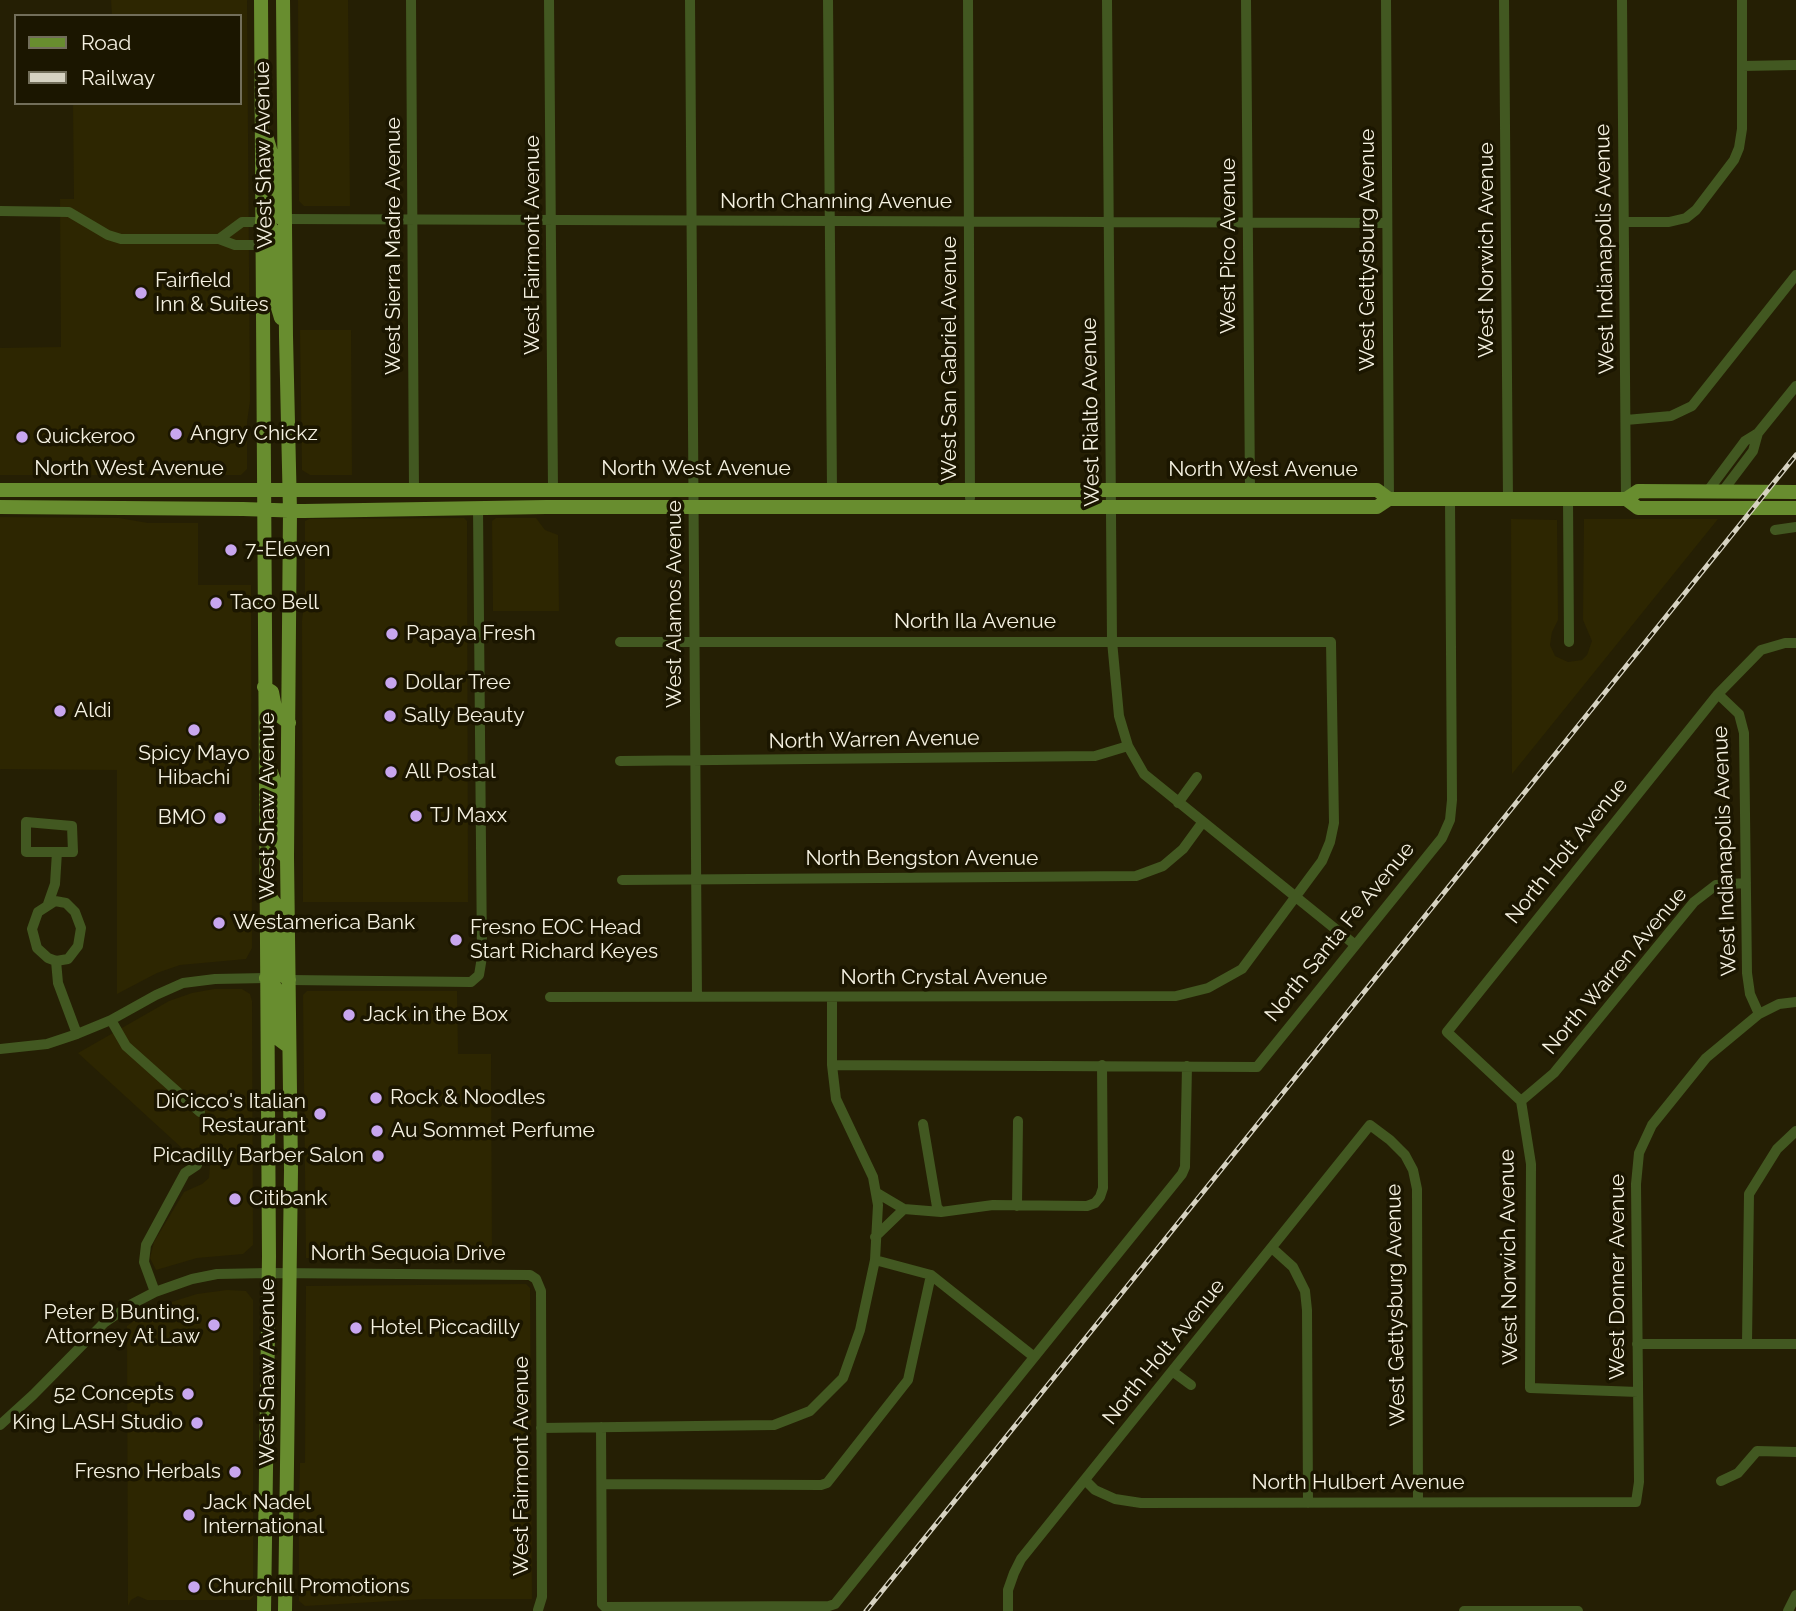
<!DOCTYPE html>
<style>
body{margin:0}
#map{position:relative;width:1796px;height:1611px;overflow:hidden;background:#251f04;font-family:Raleway,sans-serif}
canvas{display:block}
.legend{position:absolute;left:14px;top:14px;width:228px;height:91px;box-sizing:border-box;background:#1b1600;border:2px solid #726e5a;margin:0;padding:9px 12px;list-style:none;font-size:21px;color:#f5f1e1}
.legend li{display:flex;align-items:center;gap:14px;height:35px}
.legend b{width:35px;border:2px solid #726e5a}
</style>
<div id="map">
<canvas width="1796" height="1611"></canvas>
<ul class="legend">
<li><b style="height:9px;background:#688d2f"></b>Road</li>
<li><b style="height:9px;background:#d6d2c1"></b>Railway</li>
</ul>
</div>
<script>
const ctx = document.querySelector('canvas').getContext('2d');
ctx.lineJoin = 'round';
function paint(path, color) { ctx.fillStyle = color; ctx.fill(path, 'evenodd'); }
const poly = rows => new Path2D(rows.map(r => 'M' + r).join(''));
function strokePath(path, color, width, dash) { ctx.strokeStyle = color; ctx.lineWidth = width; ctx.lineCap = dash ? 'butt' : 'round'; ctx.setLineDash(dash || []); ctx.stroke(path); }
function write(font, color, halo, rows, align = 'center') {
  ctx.font = font + ' Raleway,sans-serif'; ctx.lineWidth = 7; ctx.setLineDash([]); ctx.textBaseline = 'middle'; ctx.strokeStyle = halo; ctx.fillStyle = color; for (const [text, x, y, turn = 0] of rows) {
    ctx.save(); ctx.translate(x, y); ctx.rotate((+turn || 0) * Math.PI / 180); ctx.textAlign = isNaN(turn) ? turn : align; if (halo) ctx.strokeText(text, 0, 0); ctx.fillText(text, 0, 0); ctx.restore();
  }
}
const built = poly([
 [111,0,247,0,250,401,247,422,247,469,241,475,0,475,0,348,61,347,60,199,74,199,73,103,240,103,240,16,112,16],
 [298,0,348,0,350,206,304,206,299,201],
 [300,330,351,330,352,475,310,475,302,470],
 [0,517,119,518,148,523,198,523,198,585,251,585,252,948,246,959,180,965,157,973,117,994,117,770,0,769],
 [464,518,467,521,468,902,303,902,302,621,305,594,305,521,309,519],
 [496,518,536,518,545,530,558,535,559,611,493,611,492,521],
 [1511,519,1557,520,1558,620,1552,632,1550,645,1555,656,1568,662,1582,660,1587,655,1592,641,1583,620,1584,519,1718,519,1512,774],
 [214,989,242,989,250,994,252,1001,253,1245,243,1254,197,1258,156,1270,150,1258,154,1242,184,1192,202,1184,209,1178,210,1165,201,1156,184,1157,184,1150,78,1053,169,1001,192,993],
 [307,991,457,991,458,1054,491,1054,492,1262,306,1258,303,995],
 [526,1284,530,1288,532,1599,426,1599,305,1606,299,1601,299,1500,300,1463,305,1463,306,1286],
 [227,1290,246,1291,253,1300,253,1597,250,1600,147,1600,138,1596,131,1600,128,1606,127,1326,138,1318,168,1303,197,1294]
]);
const minor = poly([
 [411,0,414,491],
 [549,0,553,490],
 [690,0,697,997],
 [828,0,832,490],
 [968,0,970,498],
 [1107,0,1112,641,1119,716,1128,746,1144,774,1354,944],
 [1246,0,1250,491],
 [1386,0,1389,499],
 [1504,0,1508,500],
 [1622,0,1626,499],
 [1742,66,1796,65],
 [0,211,69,212,108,235,121,239,219,239,235,245,263,245],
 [285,219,1387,223],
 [1624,222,1669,222,1686,218,1696,210,1734,160,1739,148,1742,129,1742,0],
 [219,239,242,222,262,222],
 [1626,420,1671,416,1692,406,1796,275],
 [1707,492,1745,441,1758,433,1796,386],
 [1722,492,1753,451,1758,433],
 [1568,499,1569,642],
 [1775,530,1796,527],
 [1718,694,1739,714,1744,733,1747,973,1750,994,1759,1014],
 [620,761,1095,756,1128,746],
 [1178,803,1197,777],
 [622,880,1136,876,1163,866,1183,849,1202,823],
 [55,901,66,903,75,912,81,928,78,946,68,959,56,961,48,958,37,948,32,929,38,912,55,901],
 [48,904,55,884,57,852,26,852,26,822,72,826,73,852,57,852],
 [56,961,58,983,77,1034],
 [289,980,471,982,479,975,482,957,478,508],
 [550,997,1176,996,1208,988,1242,969,1322,861,1330,842,1334,823,1331,642,620,642],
 [111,1020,126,1046,200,1112],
 [0,1049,47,1044,77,1034,111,1020,156,995,183,983,215,979,266,978],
 [832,1065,1257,1067,1442,838,1450,820,1452,800,1450,500],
 [1521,1101,1554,1073,1694,902,1716,885,1746,883],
 [923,1124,937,1207,941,1212,993,1205,1087,1206,1095,1203,1100,1197,1103,1188,1102,1065],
 [1017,1206,1018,1121],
 [904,1209,941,1212],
 [875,1237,904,1209,877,1193],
 [1272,1248,1293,1267,1305,1291,1307,1310,1308,1503],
 [875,1260,931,1275,1033,1356],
 [155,1292,144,1262,146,1245,185,1173,197,1165],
 [1747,1343,1749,1194,1777,1149,1796,1131],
 [1637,1344,1796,1344],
 [1172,1371,1191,1385],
 [1638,1392,1530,1388,1531,1164,1521,1101,1447,1032,1718,694,1761,650,1785,643,1796,643],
 [0,1425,33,1395,104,1323,130,1305,155,1292,192,1279,217,1274,269,1273,530,1275,536,1279,541,1291,542,1597,538,1610],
 [601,1427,602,1604,605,1607,829,1606,835,1604,1182,1174,1185,1167,1187,1066],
 [541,1428,774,1425,810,1411,843,1378,860,1330,875,1260,878,1205,873,1177,836,1099,832,1065,832,998],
 [1086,1481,1095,1490,1115,1499,1141,1503,1636,1502,1639,1482,1636,1184,1639,1153,1652,1125,1706,1058,1759,1014,1779,1004,1796,1002],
 [1721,1481,1738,1473,1757,1451,1796,1452],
 [602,1484,821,1485,827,1483,908,1380,931,1275],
 [1008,1611,1008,1590,1014,1573,1021,1559,1370,1125,1390,1140,1405,1155,1413,1170,1417,1189,1418,1502],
 [1464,1611,1578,1611],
 [1788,1611,1796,1595]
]);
const major = poly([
 [261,0,269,1256,264,1611],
 [283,0,286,336,290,511,287,857,291,1170,285,1611],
 [267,139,272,156,275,209,279,217,285,219],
 [262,222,272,229,273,234,273,291,281,318],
 [0,490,1377,490,1389,499],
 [1626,499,1638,508,1796,508],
 [0,507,243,509,304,511,546,507,1377,507,1389,499,1626,499,1638,491,1796,492],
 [264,687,272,692,276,713,289,723],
 [269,767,277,788,277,850,287,857],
 [267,893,276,905,278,971,289,980],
 [266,978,271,980,276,989,277,1038,289,1047]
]);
const rail = poly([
 [866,1611,1796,455]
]);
const markers = [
 [141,293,7,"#c8a6ef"],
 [176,434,7,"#c8a6ef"],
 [22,437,7,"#c8a6ef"],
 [231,550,7,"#c8a6ef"],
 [216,603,7,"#c8a6ef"],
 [392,634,7,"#c8a6ef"],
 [391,683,7,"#c8a6ef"],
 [60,711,7,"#c8a6ef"],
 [390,716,7,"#c8a6ef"],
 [194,730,7,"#c8a6ef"],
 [391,772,7,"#c8a6ef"],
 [416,816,7,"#c8a6ef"],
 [220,818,7,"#c8a6ef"],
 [219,923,7,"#c8a6ef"],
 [456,940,7,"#c8a6ef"],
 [349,1015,7,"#c8a6ef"],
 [376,1098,7,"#c8a6ef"],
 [320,1114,7,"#c8a6ef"],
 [377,1131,7,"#c8a6ef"],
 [378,1156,7,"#c8a6ef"],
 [235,1199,7,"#c8a6ef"],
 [214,1325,7,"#c8a6ef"],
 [356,1328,7,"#c8a6ef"],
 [188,1394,7,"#c8a6ef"],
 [197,1423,7,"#c8a6ef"],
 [235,1472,7,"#c8a6ef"],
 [189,1515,7,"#c8a6ef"],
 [194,1587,7,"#c8a6ef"]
];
const streetNames = [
 ["West Shaw Avenue",264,155,-91],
 ["North Channing Avenue",836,202],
 ["West Fairmont Avenue",533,245,-90],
 ["West Sierra Madre Avenue",394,246,-90],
 ["West Pico Avenue",1229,246,-90],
 ["West Indianapolis Avenue",1605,249,-91],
 ["West Gettysburg Avenue",1368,250,-90],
 ["West Norwich Avenue",1487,250,-90],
 ["West San Gabriel Avenue",950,359,-90],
 ["West Rialto Avenue",1091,412,-91],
 ["North West Avenue",129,469],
 ["North West Avenue",696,469],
 ["North West Avenue",1263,470],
 ["West Alamos Avenue",675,604,-90],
 ["North Ila Avenue",975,622],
 ["North Warren Avenue",874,740,-1],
 ["West Shaw Avenue",268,806,-90],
 ["North Holt Avenue",1567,851,-51],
 ["West Indianapolis Avenue",1725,851,-92],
 ["North Bengston Avenue",922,859],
 ["North Santa Fe Avenue",1340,932,-51],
 ["North Warren Avenue",1615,971,-50],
 ["North Crystal Avenue",944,978],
 ["North Sequoia Drive",408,1254],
 ["West Norwich Avenue",1509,1257,-91],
 ["West Donner Avenue",1618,1277,-90],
 ["West Gettysburg Avenue",1396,1305,-91],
 ["North Holt Avenue",1164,1352,-51],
 ["West Shaw Avenue",268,1372,-90],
 ["West Fairmont Avenue",522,1466,-90],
 ["North Hulbert Avenue",1358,1483]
];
const poiNames = [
 ["Fairfield",155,281],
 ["Inn & Suites",155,305],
 ["Angry Chickz",190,434],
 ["Quickeroo",36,437],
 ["7-Eleven",245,550],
 ["Taco Bell",230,603],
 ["Papaya Fresh",406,634],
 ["Dollar Tree",405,683],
 ["Aldi",74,711],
 ["Sally Beauty",404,716],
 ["Spicy Mayo",194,754,"center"],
 ["Hibachi",194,778,"center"],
 ["All Postal",405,772],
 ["TJ Maxx",430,816],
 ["BMO",206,818,"right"],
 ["Westamerica Bank",233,923],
 ["Fresno EOC Head",470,928],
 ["Start Richard Keyes",470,952],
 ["Jack in the Box",363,1015],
 ["Rock & Noodles",390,1098],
 ["DiCicco's Italian",306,1102,"right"],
 ["Restaurant",306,1126,"right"],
 ["Au Sommet Perfume",391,1131],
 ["Picadilly Barber Salon",364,1156,"right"],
 ["Citibank",249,1199],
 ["Peter B Bunting,",200,1313,"right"],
 ["Attorney At Law",200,1337,"right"],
 ["Hotel Piccadilly",370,1328],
 ["52 Concepts",174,1394,"right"],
 ["King LASH Studio",183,1423,"right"],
 ["Fresno Herbals",221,1472,"right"],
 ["Jack Nadel",203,1503],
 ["International",203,1527],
 ["Churchill Promotions",208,1587]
];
paint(built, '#2d2601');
strokePath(minor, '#425821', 10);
strokePath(major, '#688d2f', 14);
strokePath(rail, '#d6d2c1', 5);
strokePath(rail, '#1b1600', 2.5, [8]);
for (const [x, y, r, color] of markers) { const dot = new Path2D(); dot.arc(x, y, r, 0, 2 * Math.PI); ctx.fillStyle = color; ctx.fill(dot); strokePath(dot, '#1b1600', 2.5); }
write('21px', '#f5f1e1', '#1b1600', streetNames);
write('21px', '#f5f1e1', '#1b1600', poiNames, 'left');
</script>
